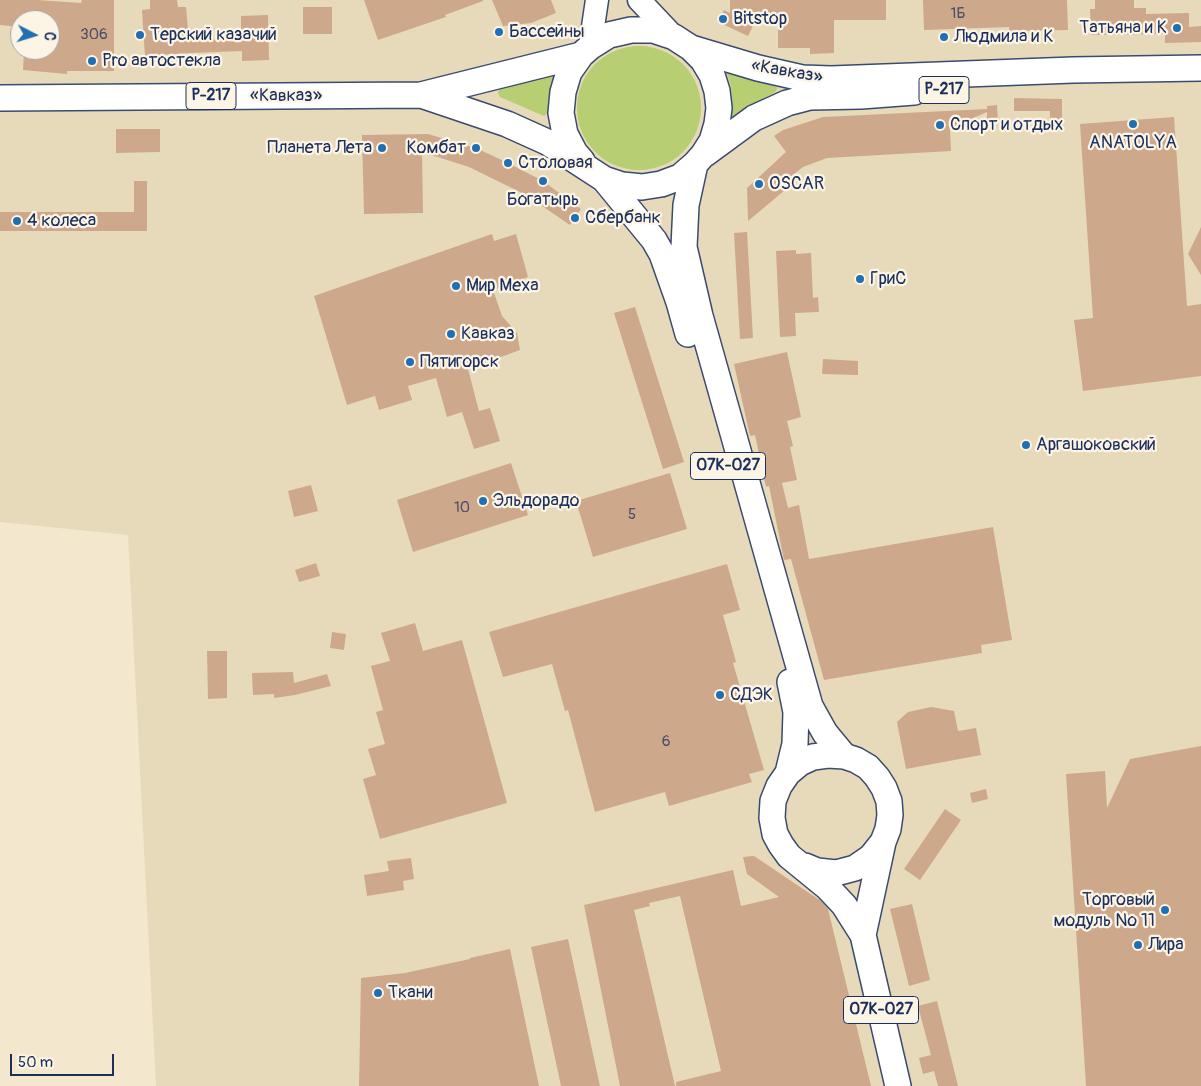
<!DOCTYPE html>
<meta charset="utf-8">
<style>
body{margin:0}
#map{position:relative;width:1201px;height:1086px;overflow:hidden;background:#f3e8cd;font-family:Pangolin,sans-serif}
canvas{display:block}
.north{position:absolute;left:10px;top:10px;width:50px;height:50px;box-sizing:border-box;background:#fcf5e5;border:1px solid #a2a6af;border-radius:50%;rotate:95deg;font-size:14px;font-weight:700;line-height:20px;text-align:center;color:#1b2f5e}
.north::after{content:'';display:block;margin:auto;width:18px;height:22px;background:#1f6fb2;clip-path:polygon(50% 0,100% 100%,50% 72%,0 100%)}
.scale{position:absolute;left:10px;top:1054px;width:104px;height:22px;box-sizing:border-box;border:2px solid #1b2f5e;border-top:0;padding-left:6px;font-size:15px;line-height:18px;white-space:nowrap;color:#1b2f5e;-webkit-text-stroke:4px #fcf5e5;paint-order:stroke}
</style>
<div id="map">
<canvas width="1201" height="1086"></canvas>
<div class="north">С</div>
<div class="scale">50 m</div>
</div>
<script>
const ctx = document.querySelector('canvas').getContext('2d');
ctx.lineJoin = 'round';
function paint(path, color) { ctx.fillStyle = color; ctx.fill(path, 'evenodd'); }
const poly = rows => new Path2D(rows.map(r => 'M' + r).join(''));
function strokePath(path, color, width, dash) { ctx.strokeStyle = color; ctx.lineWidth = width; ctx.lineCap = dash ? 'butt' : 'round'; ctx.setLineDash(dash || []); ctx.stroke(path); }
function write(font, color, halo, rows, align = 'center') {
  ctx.font = font + ' Pangolin,sans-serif'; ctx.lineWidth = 4.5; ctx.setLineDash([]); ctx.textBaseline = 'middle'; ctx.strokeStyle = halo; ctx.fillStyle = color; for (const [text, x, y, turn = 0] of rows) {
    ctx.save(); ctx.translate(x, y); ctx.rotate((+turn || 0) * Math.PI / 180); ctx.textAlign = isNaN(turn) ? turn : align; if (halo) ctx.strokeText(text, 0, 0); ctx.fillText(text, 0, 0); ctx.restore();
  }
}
const built = poly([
 [0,0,1201,0,1201,1086,156,1086,128,535,0,522],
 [20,20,50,20,50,50,20,50]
]);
const green = poly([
 '577 108a62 62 0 1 1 124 0a62 62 0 1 1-124 0Z',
 [725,67,738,71,778,88,775,92,743,110,737,116,732,117,731,87],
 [557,73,551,110,544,116,500,97,498,93,499,90]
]);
const building = poly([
 [0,0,37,0,81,3,82,0,114,0,114,71,67,71,67,74,23,70,24,50,50,50,50,20,20,20,20,27,0,25],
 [150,0,177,0,178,7,186,7,189,40,241,39,241,16,268,15,269,60,242,61,242,51,191,53,145,56,142,10,150,9],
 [364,0,483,0,483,1,445,15,446,17,378,40],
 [492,0,551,0,556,13,531,23,503,26],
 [730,0,886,0,886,20,834,20,834,53,810,54,810,48,778,48,778,18,757,18,748,36,718,22,724,10,730,13],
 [923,0,1067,0,1068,30,1009,31,1009,27,924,30],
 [1095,0,1134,0,1134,8,1146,8,1146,14,1189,13,1189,27,1201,26,1201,42,1165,43,1165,34,1091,35,1090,9,1095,9],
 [303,7,332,7,332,34,303,34],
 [1014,98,1062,99,1062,121,1050,121,1050,111,1014,111],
 [997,105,998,122,987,122,987,112,950,128,951,151,827,158,803,167,793,175,797,180,748,221,747,188,786,152,774,136,783,130,823,117,987,109,987,106],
 [1174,117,1187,306,1201,304,1201,376,1083,391,1074,320,1093,318,1080,124],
 [116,129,160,129,160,152,116,153],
 [428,134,476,148,508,163,543,181,581,209,570,225,526,195,469,167,422,152,423,213,364,214,362,135],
 [134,181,147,181,147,231,0,231,0,212,134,212],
 [1201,227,1201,275,1188,254],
 [747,232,753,338,740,339,734,233],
 [492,234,494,241,516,234,528,277,493,290,502,316,517,333,520,350,468,369,479,411,490,408,500,441,474,449,462,412,447,417,436,378,408,386,412,400,379,410,375,396,347,405,314,296],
 [796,250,796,254,811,253,813,298,818,297,819,312,795,313,796,336,780,337,776,251],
 [635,307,684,462,663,469,614,313],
 [787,352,801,417,787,421,793,446,790,447,797,480,782,483,788,508,799,505,809,559,993,527,1012,640,981,645,982,653,824,680,791,559,784,560,769,486,766,487,755,435,750,436,734,364],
 [823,359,858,361,858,375,822,374],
 [511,463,528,515,413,552,397,500],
 [670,473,687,529,593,557,576,501],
 [311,485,318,511,294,517,288,491],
 [316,563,320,576,299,582,295,570],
 [727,564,740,610,723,615,736,662,733,663,764,770,749,774,752,782,669,806,665,792,595,812,568,710,565,711,552,664,503,677,489,632],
 [415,623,423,651,462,640,507,803,380,839,363,779,376,775,368,749,385,744,376,712,383,710,371,666,390,661,381,633],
 [332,632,346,634,344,650,330,648],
 [207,651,227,651,227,698,208,699],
 [293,672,294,683,327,674,331,686,295,695,274,698,274,694,253,695,252,673],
 [931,707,954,711,958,731,976,728,981,755,906,769,897,722,908,712],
 [1201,746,1201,1086,1086,1086,1066,774,1105,771,1107,808,1130,759],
 [986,789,988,799,972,803,970,793],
 [945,809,961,820,920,880,904,869],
 [754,856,821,901,828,909,871,1086,676,1086,676,1082,721,1071,680,896,649,903,650,906,634,910,675,1086,620,1086,584,905,733,870,741,906,779,897,747,874,743,857],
 [411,858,414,879,403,881,404,890,367,896,364,875,389,871,387,861],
 [912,904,930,980,909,986,890,909],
 [568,939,600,1086,561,1086,531,947],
 [510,949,539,1086,359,1086,361,978,405,973,470,959,470,958],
 [937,1001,958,1086,938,1086,934,1071,923,1074,919,1058,931,1055,918,1006]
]);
const secondary = poly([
 [639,0,674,37],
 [590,47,597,0]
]);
const primary = poly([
 [691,48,703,60,712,75,717,91,719,108,717,124,712,141,703,155,695,164,686,205,684,247,700,316,810,706,825,733,844,756],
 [581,55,569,72,563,92,561,113,565,134,575,153,582,161],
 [421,95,507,124,547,142,604,179,622,185,642,187,661,184,680,177,695,164],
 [0,98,421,95,581,55,590,47,609,35,631,30,653,30,674,37,691,48,758,68,802,78,831,79,1073,70,1201,68],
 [705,154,754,118,787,103,810,97,861,96,914,92],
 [604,179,654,240,662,254,679,302,688,334],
 [788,773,795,744,796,712,790,682],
 [805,866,817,871,836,873,855,868,871,857,883,842],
 [863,935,883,842,888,829,890,815,889,801,884,788,877,777,868,767,856,760,844,756,828,755,813,757,800,763,788,773,779,786,773,801,772,818,775,834,781,845,789,856,827,887,844,905,863,935,898,1086]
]);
const markers = [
 [723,19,5,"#1f6fb2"],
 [1177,28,5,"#1f6fb2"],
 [499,32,5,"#1f6fb2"],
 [140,35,5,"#1f6fb2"],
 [944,37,5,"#1f6fb2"],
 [92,61,5,"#1f6fb2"],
 [1133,124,5,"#1f6fb2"],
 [940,125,5,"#1f6fb2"],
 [382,148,5,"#1f6fb2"],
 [476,148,5,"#1f6fb2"],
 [508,163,5,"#1f6fb2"],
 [543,181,5,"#1f6fb2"],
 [759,184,5,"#1f6fb2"],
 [575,218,5,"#1f6fb2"],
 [17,221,5,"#1f6fb2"],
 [860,279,5,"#1f6fb2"],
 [456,286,5,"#1f6fb2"],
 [451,334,5,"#1f6fb2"],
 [410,362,5,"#1f6fb2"],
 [1026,445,5,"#1f6fb2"],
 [483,501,5,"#1f6fb2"],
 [720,695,5,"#1f6fb2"],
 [1165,910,5,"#1f6fb2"],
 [1138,945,5,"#1f6fb2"],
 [378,993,5,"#1f6fb2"]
];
const numberNames = [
 ["1Б",958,14],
 ["306",94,35],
 ["10",462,508],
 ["5",632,515],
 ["6",666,742]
];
const shields = [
 [944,90,50],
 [211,96,50],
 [728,466,75],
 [881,1010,75]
];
const shieldNames = [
 ["Р-217",944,90],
 ["Р-217",211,96],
 ["07К-027",728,466],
 ["07К-027",881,1010]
];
const poiNames = [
 ["Bitstop",733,19],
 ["Татьяна и К",1167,28,"right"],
 ["Бассейны",509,32],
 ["Терский казачий",150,35],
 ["Людмила и К",954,37],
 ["Pro автостекла",102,61],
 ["Спорт и отдых",950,125],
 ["ANATOLYA",1133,143,"center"],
 ["Планета Лета",372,148,"right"],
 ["Комбат",466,148,"right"],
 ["Столовая",518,163],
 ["OSCAR",769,184],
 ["Богатырь",543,200,"center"],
 ["Сбербанк",585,218],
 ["4 колеса",27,221],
 ["ГриС",870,279],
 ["Мир Меха",466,286],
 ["Кавказ",461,334],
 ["Пятигорск",420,362],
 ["Аргашоковский",1036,445],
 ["Эльдорадо",493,501],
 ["СДЭК",730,695],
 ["Торговый",1155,900,"right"],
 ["модуль № 11",1155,921,"right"],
 ["Лира",1148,945],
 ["Ткани",388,993]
];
const streetNames = [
 ["«Кавказ»",787,72,10],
 ["«Кавказ»",286,96]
];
paint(built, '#e7daba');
paint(green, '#b8ce72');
paint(building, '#cea88b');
strokePath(secondary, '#3b4b6f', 25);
strokePath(primary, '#3b4b6f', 28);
strokePath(secondary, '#fff', 22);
strokePath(primary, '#fff', 25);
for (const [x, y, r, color] of markers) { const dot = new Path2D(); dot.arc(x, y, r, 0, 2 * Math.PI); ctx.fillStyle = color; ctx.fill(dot); strokePath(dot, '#fcf5e5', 2); }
write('15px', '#484d69', null, numberNames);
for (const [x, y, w] of shields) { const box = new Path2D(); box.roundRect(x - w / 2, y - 13.5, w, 27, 4); ctx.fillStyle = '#fcf5e5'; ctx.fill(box); strokePath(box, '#1b2f5e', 1); }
write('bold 16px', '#1b2f5e', null, shieldNames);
write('18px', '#1b2f5e', '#fcf5e5', poiNames, 'left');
write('18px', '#1b2f5e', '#fcf5e5', streetNames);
</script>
